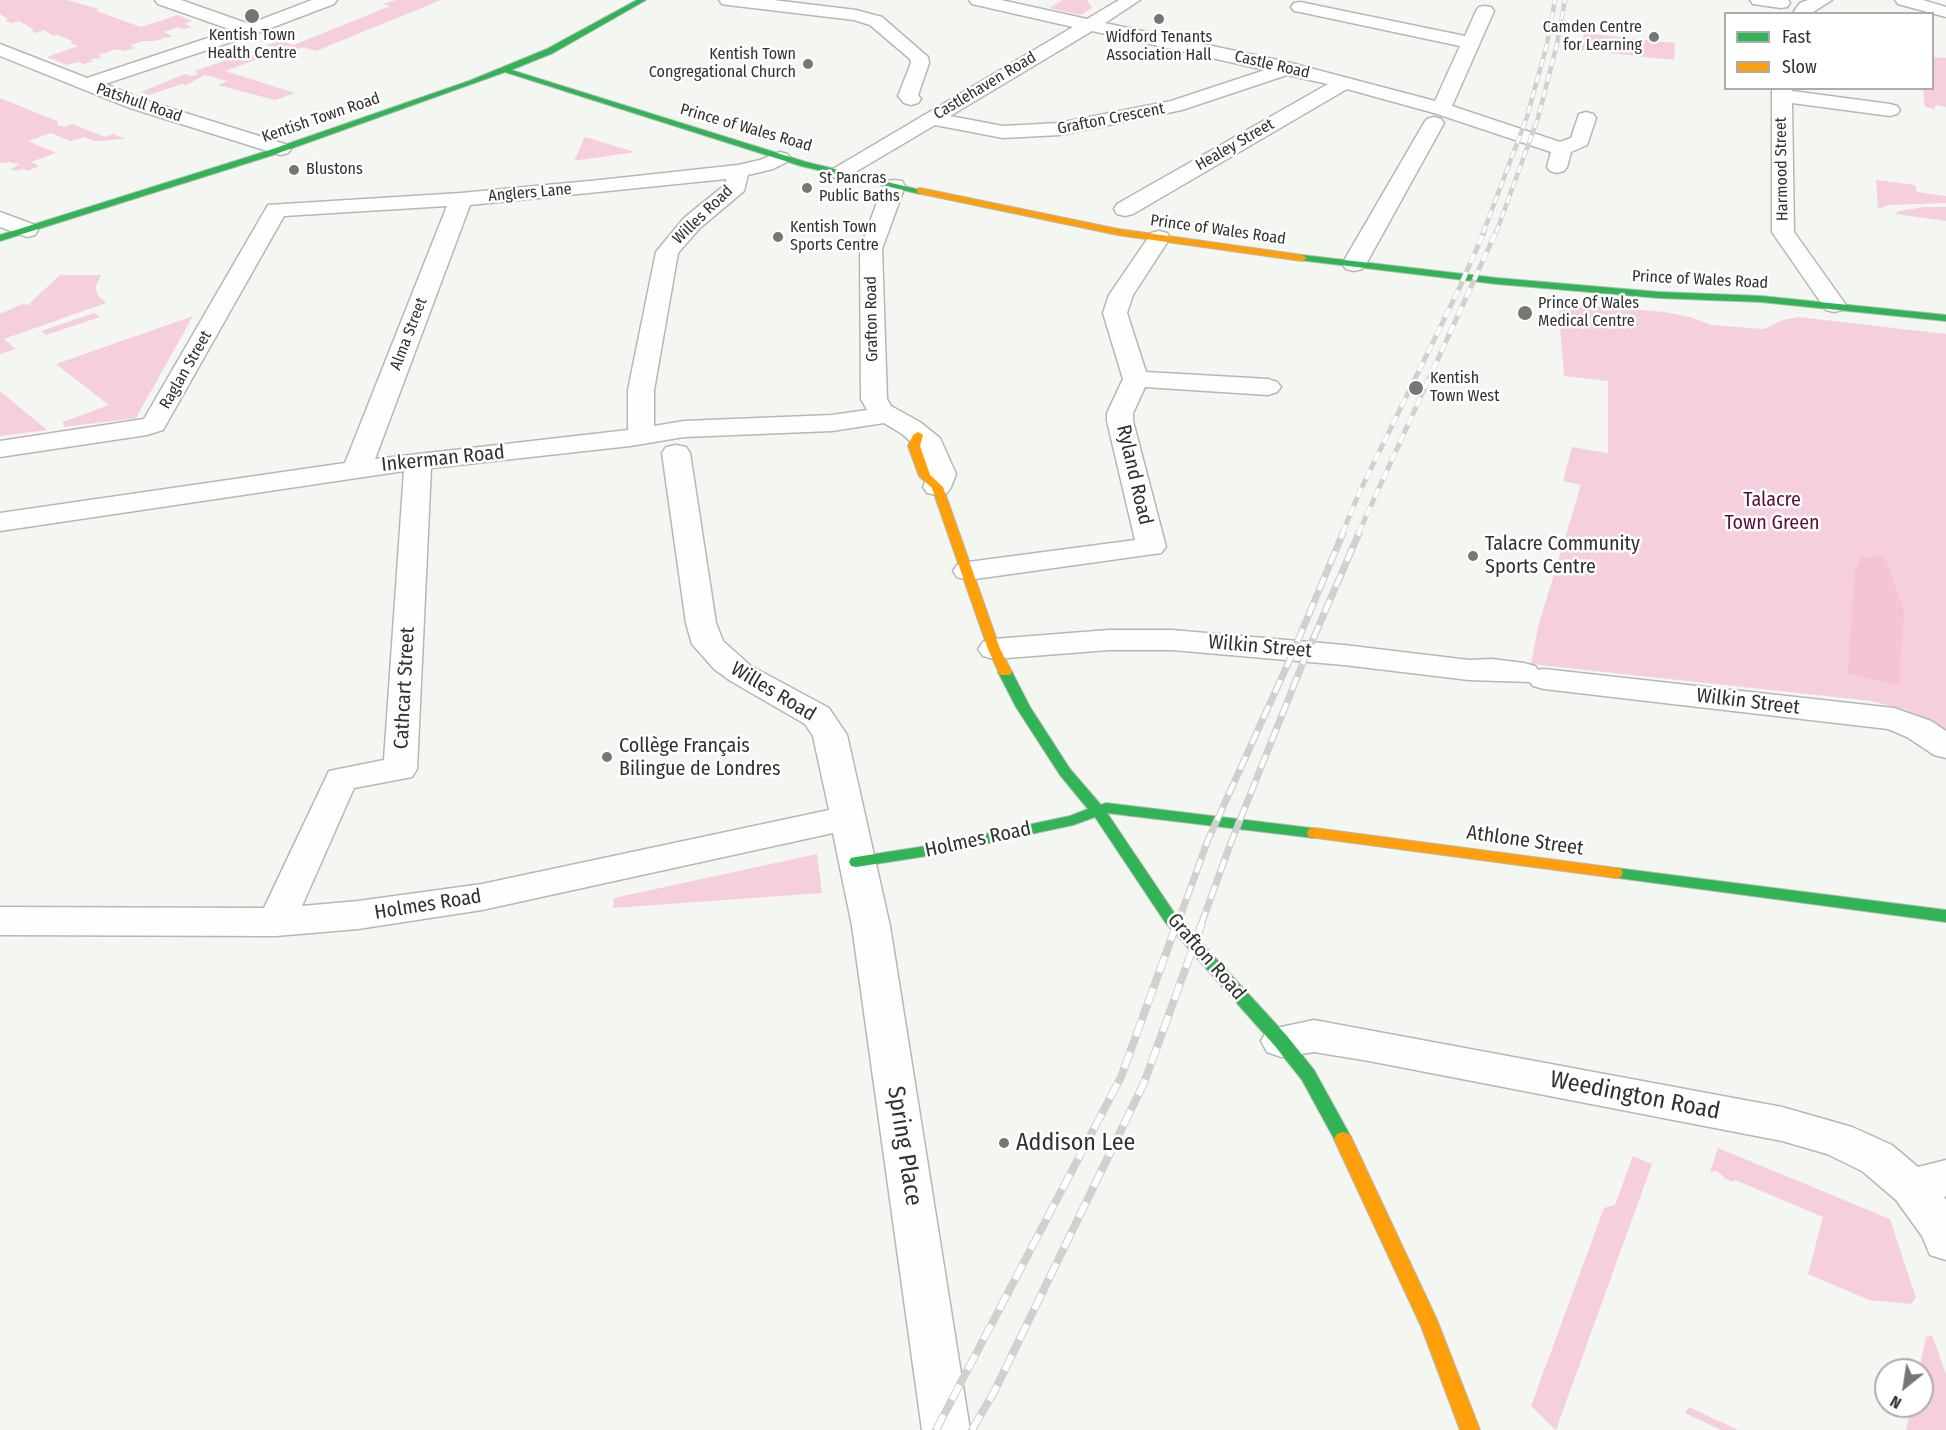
<!DOCTYPE html>
<meta charset="utf-8">
<style>
body{margin:0}
#map{position:relative;width:1946px;height:1430px;overflow:hidden;background:#f4f6f1;font-family:"Fira Sans Condensed",sans-serif}
canvas{display:block}
.legend{position:absolute;left:1724px;top:12px;width:210px;height:78px;box-sizing:border-box;background:#fff;border:2px solid #acadab;margin:0;padding:8px 10px;list-style:none;font-size:18px;color:#30322e}
.legend li{display:flex;align-items:center;gap:12px;height:30px}
.legend b{width:30px;border:2px solid #acadab}
.north{position:absolute;left:1874px;top:1358px;width:60px;height:60px;box-sizing:border-box;background:#fff;border:2px solid #acadab;border-radius:50%;rotate:210deg;font-size:16px;font-weight:700;line-height:24px;text-align:center;color:#30322e}
.north::after{content:'';display:block;margin:auto;width:21px;height:27px;background:#757772;clip-path:polygon(50% 0,100% 100%,50% 72%,0 100%)}
</style>
<div id="map">
<canvas width="1946" height="1430"></canvas>
<ul class="legend">
<li><b style="height:8px;background:#30b455"></b>Fast</li>
<li><b style="height:8px;background:#ff9f0a"></b>Slow</li>
</ul>
<div class="north">N</div>
</div>
<script>
const ctx = document.querySelector('canvas').getContext('2d');
ctx.lineJoin = 'round';
function paint(path, color) { ctx.fillStyle = color; ctx.fill(path, 'evenodd'); }
const poly = rows => new Path2D(rows.map(r => 'M' + r).join(''));
function strokePath(path, color, width, dash) { ctx.strokeStyle = color; ctx.lineWidth = width; ctx.lineCap = dash ? 'butt' : 'round'; ctx.setLineDash(dash || []); ctx.stroke(path); }
function write(font, color, halo, rows, align = 'center') {
  ctx.font = font + ' "Fira Sans Condensed",sans-serif'; ctx.lineWidth = 5; ctx.setLineDash([]); ctx.textBaseline = 'middle'; ctx.strokeStyle = halo; ctx.fillStyle = color; for (const [text, x, y, turn = 0] of rows) {
    ctx.save(); ctx.translate(x, y); ctx.rotate((+turn || 0) * Math.PI / 180); ctx.textAlign = isNaN(turn) ? turn : align; if (halo) ctx.strokeText(text, 0, 0); ctx.fillText(text, 0, 0); ctx.restore();
  }
}
const green = poly([
 [0,0,67,0,99,9,96,11,141,27,178,15,192,21,184,24,192,27,184,29,178,27,164,32,172,36,155,41,144,41,130,45,135,48,124,51,117,49,107,52,98,55,103,58,90,59,94,61,84,64,78,62,67,65,47,57,78,46,71,43,72,41,57,35,53,36,44,30,36,33,31,30,33,29,19,21,12,23,5,21,8,19,0,14],
 [396,0,441,0,316,51,303,47,277,58,268,55,225,71,295,93,275,100,218,85,227,81,205,75,186,85,182,84,149,95,141,92,185,74,191,76,199,74,194,71,236,57,241,59,273,48,267,45,281,41,294,45,390,6,383,4],
 [1063,0,1087,0,1092,8,1081,15,1049,8],
 [1584,33,1675,43,1674,60,1581,50],
 [1933,57,1946,58,1946,107,1935,105,1935,109,1925,107,1923,89,1932,88],
 [0,98,57,121,58,125,64,127,73,124,105,137,113,134,125,139,95,141,84,137,71,141,51,133,28,141,56,153,31,162,39,166,28,171,22,169,16,171,11,169,20,164,9,162,0,163],
 [585,137,635,152,574,161],
 [1876,180,1915,185,1917,192,1946,196,1946,203,1889,205,1878,209],
 [1924,207,1946,207,1946,221,1895,214,1899,211],
 [60,275,101,275,95,288,99,297,106,303,4,339,16,349,0,354,0,314,22,304,28,305],
 [1558,303,1664,312,1690,317,1712,325,1764,329,1783,320,1799,317,1946,334,1946,733,1907,710,1872,701,1531,664,1538,627,1581,485,1563,481,1572,447,1608,453,1608,381,1564,376],
 [94,313,100,317,46,335,41,331],
 [193,316,136,418,64,427,63,422,109,405,56,364],
 [0,391,47,430,0,436],
 [817,854,822,893,613,908,614,898],
 [1718,1148,1890,1219,1916,1298,1911,1304,1869,1300,1808,1274,1823,1217,1735,1180,1734,1182,1726,1179,1717,1171,1710,1172],
 [1633,1156,1652,1164,1556,1430,1531,1406,1604,1208,1615,1205],
 [1932,1335,1946,1374,1946,1430,1906,1430,1911,1406,1922,1406,1922,1370,1919,1370,1926,1337],
 [1689,1407,1738,1430,1721,1430,1685,1413]
]);
const forest = poly([
 [1884,555,1904,611,1899,685,1848,674,1855,570,1861,558]
]);
const street = poly([
 [155,0,181,0,249,24,312,0,337,0,334,4,255,34,105,84,144,100,288,145,291,149,288,153,281,155,274,153,130,108,0,56,0,44,87,78,232,30,158,4,155,0],
 [719,0,773,0,856,10,882,17,928,57,929,63,918,95,921,99,918,103,911,105,904,103,898,96,911,63,910,59,870,25,854,20,728,5,722,4,719,0],
 [969,0,1001,0,1087,19,1119,0,1140,0,1105,23,1287,62,1435,101,1460,46,1300,12,1294,11,1291,7,1294,3,1300,2,1465,36,1476,11,1479,7,1485,6,1491,7,1494,11,1452,106,1560,142,1571,138,1579,114,1586,112,1593,114,1596,118,1587,145,1571,152,1567,167,1564,171,1557,173,1550,171,1547,167,1551,152,1434,113,1347,89,1133,214,1125,216,1117,214,1114,209,1117,204,1328,84,1287,75,1182,110,1059,135,1003,138,935,125,847,177,840,179,833,177,829,173,833,169,1073,27,972,4,969,0],
 [1092,31,1265,70,1171,101,1059,123,1003,126,950,116,1092,31],
 [1750,0,1788,0,1790,3,1787,7,1781,8,1753,4,1750,0],
 [1808,0,1832,0,1810,14,1792,14,1800,3,1808,0],
 [1895,0,1923,0,1946,7,1946,17,1898,4,1895,0],
 [1772,88,1792,88,1792,91,1890,104,1897,106,1900,110,1897,114,1890,116,1792,103,1794,232,1846,305,1842,310,1834,312,1826,310,1772,232,1772,88],
 [1434,117,1441,119,1444,123,1366,264,1362,269,1354,271,1346,269,1342,264,1424,123,1427,119,1434,117],
 [780,152,787,154,790,158,787,162,773,169,748,175,744,191,700,228,678,253,654,390,654,426,684,421,832,415,867,410,861,399,860,249,883,186,886,181,894,180,902,181,905,186,882,249,887,399,891,406,920,422,940,438,956,474,951,487,947,493,937,495,927,493,923,487,928,474,918,448,902,434,884,423,832,431,684,437,630,446,431,468,417,769,412,777,354,788,302,906,358,901,482,884,829,810,813,736,805,724,729,680,714,669,692,644,686,623,662,453,666,447,676,445,686,447,690,453,716,623,723,641,751,666,829,708,847,735,890,926,970,1430,922,1430,852,926,833,833,482,910,358,929,276,936,0,935,0,907,264,908,329,771,384,760,404,471,0,531,0,513,345,463,447,206,284,216,163,430,147,435,0,457,0,441,144,419,268,205,461,193,600,180,738,165,760,160,780,152],
 [726,179,726,184,684,218,656,252,628,390,628,430,375,459,470,205,726,179],
 [0,212,35,225,38,230,35,235,27,237,0,227,0,212],
 [1159,231,1167,233,1170,238,1133,295,1127,313,1146,372,1268,379,1277,382,1281,387,1277,392,1268,395,1145,387,1133,413,1133,421,1166,547,1161,553,968,580,957,577,953,571,957,565,968,562,1135,540,1107,421,1107,413,1123,379,1103,313,1109,295,1148,238,1151,233,1159,231],
 [1109,630,1172,630,1344,645,1469,660,1492,659,1524,663,1535,666,1538,670,1544,669,1894,708,1931,721,1946,731,1946,758,1934,755,1907,737,1888,729,1544,689,1533,686,1530,682,1469,680,1344,665,1172,650,1109,650,994,659,983,656,978,649,983,642,994,639,1109,630],
 [1314,1020,1782,1107,1852,1127,1892,1145,1918,1167,1946,1160,1946,1196,1944,1197,1946,1200,1946,1260,1930,1255,1922,1236,1896,1200,1862,1171,1827,1154,1782,1141,1369,1061,1314,1052,1281,1057,1267,1052,1261,1041,1267,1030,1314,1020]
]);
const fast = poly([
 [637,0,646,0,553,53,511,70,806,162,924,191,920,194,801,166,505,72,273,155,0,241,0,235,267,151,469,81,547,49,637,0],
 [1302,255,1497,278,1659,292,1761,296,1946,315,1946,321,1761,302,1659,298,1497,284,1299,260,1299,256,1302,255],
 [1005,668,1012,672,1030,707,1070,769,1101,805,1106,803,1319,829,1321,833,1319,837,1314,838,1107,813,1175,914,1287,1036,1314,1070,1352,1139,1349,1144,1343,1146,1337,1144,1302,1080,1275,1046,1165,922,1095,817,1073,825,933,855,856,867,851,866,849,862,851,858,856,857,933,845,1070,816,1088,809,1060,775,1016,707,998,672,1005,668],
 [1616,868,1946,910,1946,922,1611,877,1609,873,1611,869,1616,868]
]);
const slow = poly([
 [920,188,1118,229,1302,255,1307,258,1302,261,1118,235,917,193,917,189,920,188],
 [918,432,923,435,920,446,930,475,943,487,1000,649,1012,672,1010,675,1000,675,988,649,932,488,919,476,908,446,913,435,918,432],
 [1314,828,1616,868,1621,869,1623,873,1621,877,1616,878,1309,837,1307,833,1309,829,1314,828],
 [1343,1132,1349,1134,1352,1139,1437,1320,1480,1430,1460,1430,1421,1326,1334,1139,1337,1134,1343,1132]
]);
const railFar3 = poly([
 [1483,233,1527,117,1547,44,1555,0],
 [1496,233,1538,118,1557,44,1565,0]
]);
const railFar2 = poly([
 [1342,534,1360,491,1459,289,1484,232],
 [1358,534,1496,232]
]);
const railFar1 = poly([
 [1177,925,1208,840,1291,657,1343,533],
 [1201,925,1230,845,1304,660,1359,533]
]);
const rail = poly([
 [936,1430,1121,1077,1177,923],
 [972,1430,994,1392,1144,1083,1202,923]
]);
const markers = [
 [252,16,8,"#757772"],
 [1159,19,6,"#757772"],
 [1654,37,6,"#757772"],
 [808,64,6,"#757772"],
 [294,170,6,"#757772"],
 [807,188,6,"#757772"],
 [778,237,6,"#757772"],
 [1525,313,8,"#757772"],
 [1416,388,8,"#757772"],
 [1473,556,6,"#757772"],
 [607,757,6,"#757772"],
 [1004,1143,6,"#757772"]
];
const farPoinames = [
 ["Camden Centre",1642,28,"right"],
 ["for Learning",1642,46,"right"],
 ["Kentish Town",252,36,"center"],
 ["Health Centre",252,54,"center"],
 ["Widford Tenants",1159,38,"center"],
 ["Association Hall",1159,56,"center"],
 ["Kentish Town",796,55,"right"],
 ["Congregational Church",796,73,"right"],
 ["Blustons",306,170],
 ["St Pancras",819,179],
 ["Public Baths",819,197],
 ["Kentish Town",790,228],
 ["Sports Centre",790,246],
 ["Prince Of Wales",1538,304],
 ["Medical Centre",1538,322],
 ["Kentish",1430,379],
 ["Town West",1430,397]
];
const farStreetnames = [
 ["Castle Road",1272,65,13],
 ["Castlehaven Road",985,86,-31],
 ["Patshull Road",139,103,19],
 ["Kentish Town Road",321,118,-19],
 ["Grafton Crescent",1111,119,-11],
 ["Prince of Wales Road",746,128,16],
 ["Healey Street",1235,145,-30],
 ["Harmood Street",1782,169,-91],
 ["Anglers Lane",530,193,-5],
 ["Willes Road",703,215,-44],
 ["Prince of Wales Road",1218,230,8],
 ["Prince of Wales Road",1700,280,3],
 ["Grafton Road",872,319,-91],
 ["Alma Street",409,334,-69],
 ["Raglan Street",186,370,-60]
];
const streetNames = [
 ["Inkerman Road",443,459,-6],
 ["Ryland Road",1134,475,77],
 ["Wilkin Street",1260,647,5],
 ["Cathcart Street",405,688,-87],
 ["Willes Road",773,692,31],
 ["Wilkin Street",1748,702,7],
 ["Holmes Road",978,840,-12],
 ["Athlone Street",1525,841,8],
 ["Holmes Road",428,905,-9],
 ["Grafton Road",1206,957,49]
];
const parkNames = [
 ["Talacre",1772,500],
 ["Town Green",1772,523]
];
const poiNames = [
 ["Talacre Community",1485,544],
 ["Sports Centre",1485,567],
 ["Collège Français",619,746],
 ["Bilingue de Londres",619,769]
];
const nearStreetnames = [
 ["Weedington Road",1635,1096,11],
 ["Spring Place",904,1146,81]
];
const nearPoinames = [
 ["Addison Lee",1016,1143]
];
paint(green, '#f6cfdc');
paint(forest, '#f5c3d6');
strokePath(street, '#b6b8b4', 3);
strokePath(fast, '#b6b8b4', 2);
strokePath(slow, '#b6b8b4', 2);
paint(street, '#fdfefd');
paint(fast, '#30b455');
paint(slow, '#ff9f0a');
strokePath(railFar3, '#cfd1cf', 4.5);
strokePath(railFar2, '#cfd1cf', 5);
strokePath(railFar1, '#cfd1cf', 7);
strokePath(rail, '#cfd1cf', 8);
strokePath(railFar3, '#fff', 3, [8]);
strokePath(railFar2, '#fff', 4, [10]);
strokePath(railFar1, '#fff', 4.5, [14]);
strokePath(rail, '#fff', 6, [17]);
for (const [x, y, r, color] of markers) { const dot = new Path2D(); dot.arc(x, y, r, 0, 2 * Math.PI); ctx.fillStyle = color; ctx.fill(dot); strokePath(dot, '#fff', 2); }
write('16px', '#30322e', '#fff', farPoinames, 'left');
write('16px', '#30322e', '#fff', farStreetnames);
write('20px', '#30322e', '#fff', streetNames);
write('20px', '#5e0d38', '#fff', parkNames);
write('20px', '#30322e', '#fff', poiNames, 'left');
write('24px', '#30322e', '#fff', nearStreetnames);
write('24px', '#30322e', '#fff', nearPoinames, 'left');
</script>
